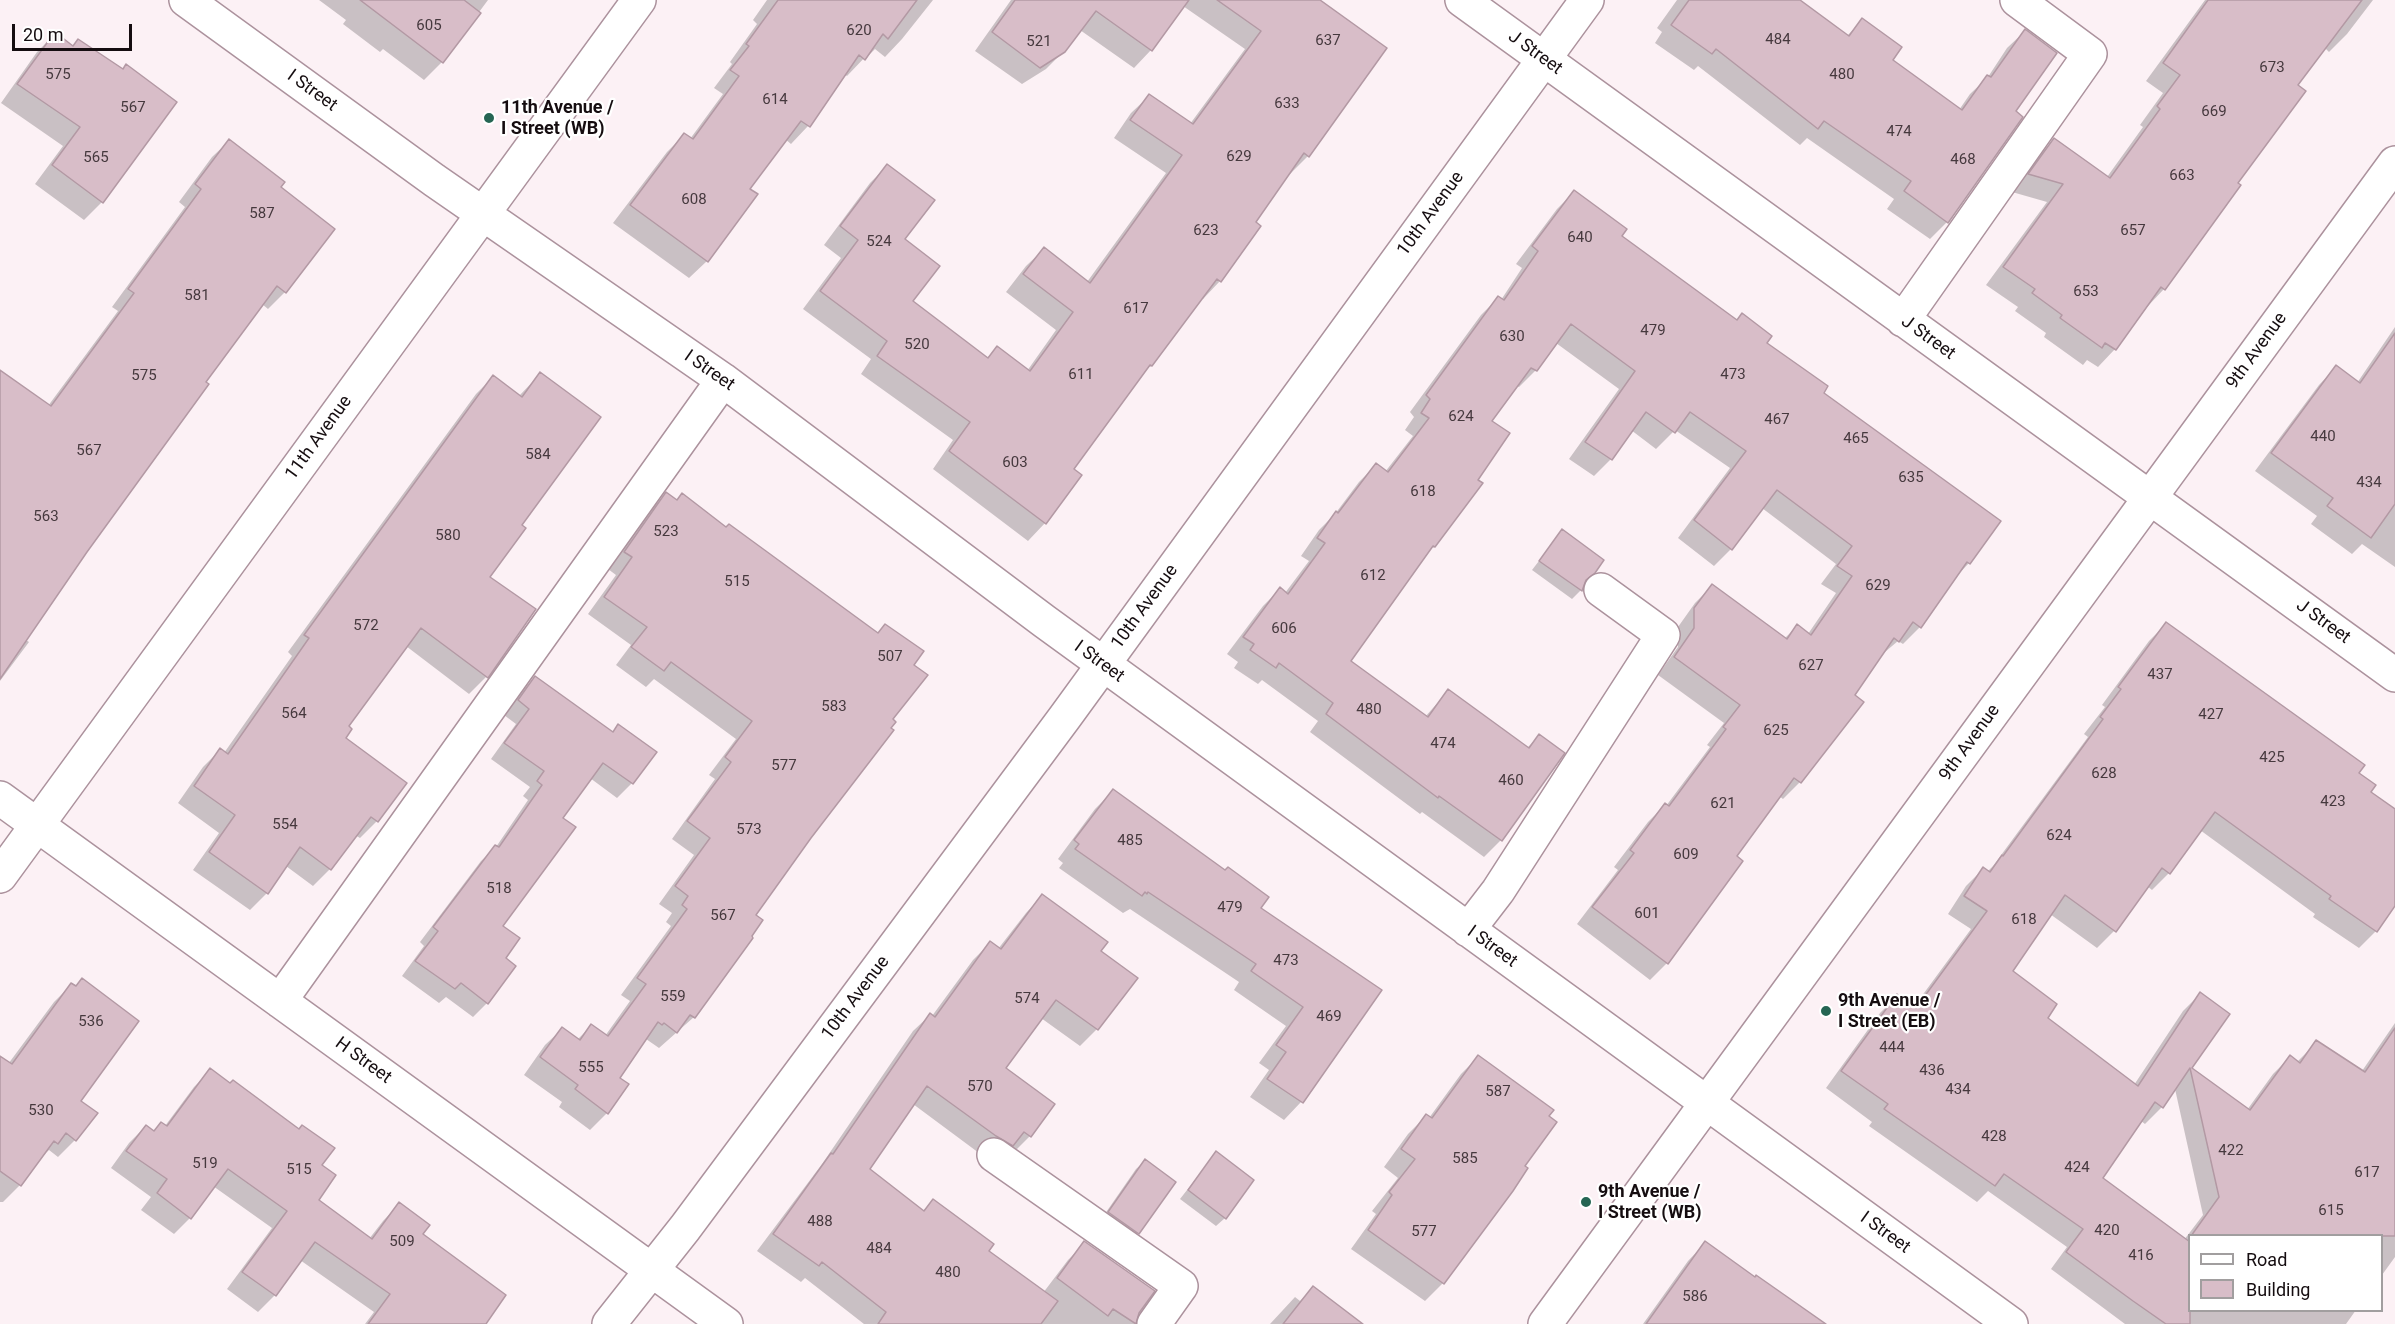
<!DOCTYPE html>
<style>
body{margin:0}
#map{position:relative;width:2395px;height:1324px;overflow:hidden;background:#fcf1f5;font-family:Roboto,sans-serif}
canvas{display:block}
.legend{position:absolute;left:2188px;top:1234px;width:195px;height:78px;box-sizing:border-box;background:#fff;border:2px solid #a19e9f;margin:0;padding:8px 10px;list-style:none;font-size:18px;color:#150d10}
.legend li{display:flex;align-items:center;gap:12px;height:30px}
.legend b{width:30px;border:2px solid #a19e9f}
.scale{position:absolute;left:12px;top:24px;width:120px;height:27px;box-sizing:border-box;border:3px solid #150d10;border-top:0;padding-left:8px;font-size:18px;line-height:21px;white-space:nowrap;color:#150d10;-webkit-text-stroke:4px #fff;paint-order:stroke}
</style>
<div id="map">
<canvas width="2395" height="1324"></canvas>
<ul class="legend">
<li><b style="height:8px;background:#fff"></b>Road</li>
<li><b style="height:16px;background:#d8bdc8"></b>Building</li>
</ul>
<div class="scale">20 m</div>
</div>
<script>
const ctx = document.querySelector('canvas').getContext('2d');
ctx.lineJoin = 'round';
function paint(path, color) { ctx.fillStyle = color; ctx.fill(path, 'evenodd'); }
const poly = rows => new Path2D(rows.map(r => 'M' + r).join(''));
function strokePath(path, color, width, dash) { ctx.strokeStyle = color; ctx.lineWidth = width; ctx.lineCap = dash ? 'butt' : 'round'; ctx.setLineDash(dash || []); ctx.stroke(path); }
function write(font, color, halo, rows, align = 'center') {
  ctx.font = font + ' Roboto,sans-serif'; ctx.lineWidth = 4.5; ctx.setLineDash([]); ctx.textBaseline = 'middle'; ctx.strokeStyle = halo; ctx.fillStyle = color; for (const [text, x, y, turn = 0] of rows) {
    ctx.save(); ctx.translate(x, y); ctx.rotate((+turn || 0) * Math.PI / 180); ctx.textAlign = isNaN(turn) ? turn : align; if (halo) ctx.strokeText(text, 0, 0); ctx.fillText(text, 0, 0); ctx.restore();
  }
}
const shadow = poly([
 [319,0,488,0,442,62,424,80,383,49,380,52,343,24,346,20],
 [767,0,933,0,902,39,885,57,875,49,869,55,868,54,847,76,844,74,808,126,791,144,785,139,748,189,707,261,689,278,613,223,667,152,684,135,690,139,723,94,714,88,732,64,730,62,757,24,753,20],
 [1011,0,1317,0,1385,48,1308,156,1290,174,1288,172,1253,222,1220,281,1203,299,1201,298,1151,365,1139,377,1072,469,1045,523,1028,541,933,469,953,440,861,374,871,359,803,309,841,258,824,245,870,183,887,166,903,239,911,302,987,358,997,348,1027,371,1056,330,1006,292,1026,266,1044,249,1087,282,1166,173,1114,138,1131,113,1149,96,1190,124,1245,49,1183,6,1151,50,1134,68,1080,30,1064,51,1046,69,1022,84,975,51],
 [1677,0,1798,0,1847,36,1862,20,1891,60,1959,110,1970,94,1988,77,2007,48,2025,31,2013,112,1947,222,1930,239,1887,209,1894,199,1807,138,1800,145,1698,66,1694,70,1655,43,1662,32,1657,28],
 [2205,0,2373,0,2347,34,2329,52,2324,47,2296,85,2236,183,2164,289,2147,307,2115,349,2098,367,2087,360,2083,365,2044,337,2046,333,2015,311,2018,307,1986,285,2047,202,2012,192,2036,158,2054,140,2107,177,2143,127,2140,125,2163,93,2146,81],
 [55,34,72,47,78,41,102,202,84,220,35,184,63,146,1,103,37,52],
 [229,141,278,187,333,230,285,292,268,309,262,304,204,382,86,551,26,640,29,642,0,681,0,372,48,406,118,311,112,307,185,207,179,202,212,157],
 [1574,192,1620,236,1765,343,1822,393,1999,521,1969,563,1954,579,1920,627,1903,644,1898,641,1879,657,1800,782,1783,799,1779,796,1735,857,1667,963,1650,980,1577,924,1618,870,1614,867,1648,822,1665,805,1666,806,1710,747,1707,745,1724,723,1658,675,1678,647,1678,627,1695,603,1712,586,1784,639,1797,626,1808,634,1836,593,1821,584,1836,564,1762,508,1731,549,1714,566,1678,538,1730,468,1675,430,1656,449,1631,430,1611,459,1594,476,1569,459,1619,389,1556,343,1536,370,1519,387,1516,386,1490,421,1433,546,1424,556,1349,661,1425,717,1448,691,1527,748,1539,736,1563,753,1501,840,1484,857,1422,812,1420,814,1310,732,1318,721,1262,680,1258,684,1234,668,1238,662,1227,654,1263,606,1280,589,1285,593,1309,561,1301,556,1319,530,1335,514,1359,482,1376,465,1385,472,1413,436,1405,430,1414,417,1410,412,1481,315,1498,298,1501,300,1522,268,1516,264,1557,209],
 [2395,327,2395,567,2362,544,2352,554,2311,524,2317,516,2255,471,2319,385,2336,367,2357,383],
 [540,374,520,525,488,577,486,677,469,694,406,646,347,726,344,739,405,783,377,821,360,838,355,835,330,869,313,886,286,866,267,893,250,910,193,870,219,833,178,803,203,767,220,750,224,753,292,656,288,652,476,394,493,377,519,396],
 [666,494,912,665,890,720,754,915,694,1017,659,1048,646,1039,618,1078,607,1113,590,1130,559,1107,562,1102,524,1075,545,1045,562,1029,577,1040,591,1026,605,1036,630,1001,621,995,671,926,666,922,672,913,659,904,694,855,672,839,715,779,709,775,736,739,654,679,646,687,616,665,631,645,588,614,616,575,608,569,649,511],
 [1562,531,1583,582,1581,590,1572,599,1532,570],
 [2166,624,2357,773,2369,792,2395,811,2395,903,2376,931,2359,948,2313,917,2315,914,2200,830,2169,873,2152,890,2147,886,2114,931,2097,948,2050,914,2011,971,2046,1018,2134,1085,2183,1011,2200,994,2228,1014,2190,1069,2247,1110,2273,1074,2290,1057,2297,1062,2317,1042,2362,1071,2395,1023,2395,1257,2382,1275,2382,1236,2190,1236,2190,1310,2356,1310,2346,1324,2125,1324,2051,1269,2067,1247,1988,1191,1977,1202,1869,1126,1872,1122,1826,1088,1880,1013,1897,996,1913,1008,1971,929,1948,914,1966,886,1983,869,1987,872,1993,866,2088,737,2084,734,2105,707,2102,705,2149,641],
 [2175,1089,2203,1215,2184,1240,2101,1178,2141,1121,2145,1124,2162,1107],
 [535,677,612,733,618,726,632,783,617,798,590,778,561,818,501,926,504,958,487,1003,473,1017,446,997,439,1003,402,976,424,946,420,942,481,861,496,847,528,800,523,796,530,787,491,759,516,724,504,715,521,692],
 [1113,791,1259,909,1380,990,1301,1102,1284,1120,1250,1097,1269,1070,1259,1063,1286,1026,1234,990,1239,982,1130,909,1123,913,1059,868,1063,863,1058,859,1095,809],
 [1042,896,1099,951,1097,1029,1080,1046,1041,1018,1004,1069,1030,1136,1013,1153,979,1153,913,1104,868,1169,922,1212,933,1201,987,1251,1043,1293,1068,1260,1085,1243,1137,1313,1135,1324,864,1324,805,1278,801,1282,757,1251,822,1164,913,1031,930,1015,932,1016,973,960,990,943,998,949,1026,913],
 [71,985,79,1101,75,1140,58,1157,49,1150,39,1159,20,1185,3,1202,0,1202,0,1075,54,1002],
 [1478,1057,1547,1117,1512,1190,1443,1283,1425,1301,1351,1249,1376,1214,1372,1211,1398,1178,1384,1167,1408,1134,1426,1116,1429,1118,1461,1074],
 [211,1070,320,1166,316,1200,369,1239,383,1221,399,1204,484,1324,365,1324,374,1312,300,1260,275,1295,258,1312,227,1289,272,1228,213,1186,190,1218,174,1234,141,1210,151,1197,111,1168,129,1143,146,1126,153,1132,161,1124,165,1126,194,1087],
 [1216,1153,1225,1218,1216,1226,1180,1199],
 [1145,1161,1138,1233,1129,1241,1100,1221,1136,1169],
 [1705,1243,1804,1310,1794,1324,1643,1324,1688,1261],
 [1313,1288,1361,1324,1270,1324,1295,1297,1300,1301]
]);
const building = poly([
 [360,0,464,0,481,13,443,63,360,0],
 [778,0,917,0,888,39,883,34,865,60,859,55,810,127,801,121,750,189,758,194,708,262,630,205,684,133,693,139,739,76,730,70,749,46,746,44,778,0],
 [1015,0,1189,0,1152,51,1096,11,1065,52,1040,68,992,32,1015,0],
 [1217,0,1320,0,1387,48,1309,157,1304,153,1256,222,1261,226,1221,282,1217,279,1152,366,1150,365,1074,469,1082,475,1046,524,949,451,970,422,877,356,887,341,820,291,858,240,840,226,887,164,935,200,905,239,940,266,913,301,988,358,997,346,1030,371,1073,312,1023,274,1044,247,1090,283,1182,155,1130,120,1149,94,1193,124,1261,31,1217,0],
 [1689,0,1800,0,1849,36,1862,18,1902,47,1893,60,1962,110,1987,75,1991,77,2025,29,2057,53,2016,111,2023,117,1948,223,1904,191,1911,181,1824,121,1818,129,1716,49,1712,54,1671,25,1689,0],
 [2208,0,2362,0,2298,85,2306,91,2238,183,2241,185,2165,290,2161,287,2116,350,2105,343,2102,348,2060,318,2062,315,2032,293,2035,289,2003,267,2063,184,2028,174,2054,138,2110,178,2160,109,2157,106,2180,75,2163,63,2208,0],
 [55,32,73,46,78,39,123,69,126,64,177,102,103,203,52,165,80,127,17,84,55,32],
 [229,139,285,182,281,187,335,229,286,293,277,286,206,382,209,384,87,552,0,679,0,370,51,406,134,293,128,289,201,189,195,184,229,139],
 [1574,190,1627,229,1622,236,1737,320,1742,313,1772,336,1767,343,1828,386,1824,393,2001,521,1970,564,1967,562,1921,628,1913,622,1899,642,1894,638,1855,695,1864,702,1801,783,1794,778,1737,856,1743,861,1668,964,1592,907,1634,853,1630,850,1665,803,1669,806,1726,729,1723,727,1740,705,1674,657,1694,628,1694,608,1712,584,1787,639,1797,624,1811,635,1852,576,1837,566,1852,546,1777,490,1732,550,1694,520,1746,451,1690,412,1675,433,1646,412,1612,460,1585,442,1635,371,1571,324,1537,371,1531,368,1492,421,1510,433,1478,480,1483,483,1435,547,1433,546,1351,661,1428,717,1448,689,1529,748,1539,734,1565,753,1502,841,1439,796,1438,798,1326,714,1333,703,1279,663,1276,668,1250,650,1254,644,1243,637,1280,587,1288,594,1325,543,1317,538,1336,511,1338,513,1376,463,1388,472,1429,418,1421,413,1430,399,1426,395,1498,296,1504,300,1538,251,1532,246,1574,190],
 [2395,333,2395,504,2371,538,2327,506,2333,498,2271,453,2336,365,2360,383,2395,333],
 [540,372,601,417,522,525,526,528,490,577,536,609,488,678,421,628,349,726,352,729,346,738,407,783,378,822,371,817,331,870,300,847,268,894,209,852,235,815,194,786,220,748,228,754,309,638,304,635,493,375,522,397,540,372],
 [666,492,677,500,682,493,726,527,729,524,878,633,885,624,924,651,914,665,928,675,893,719,896,722,891,728,894,730,811,838,756,915,763,920,752,936,753,938,695,1018,690,1015,677,1033,664,1023,662,1025,658,1022,620,1078,629,1084,608,1114,575,1089,578,1085,540,1057,562,1027,580,1040,591,1024,608,1036,646,984,637,978,687,909,682,905,688,896,675,886,710,838,687,821,731,762,725,757,752,721,671,662,664,671,631,647,647,627,604,597,632,557,624,552,666,492],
 [1562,529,1604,560,1595,573,1586,580,1582,591,1539,561,1562,529],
 [2166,622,2365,765,2359,773,2376,785,2371,792,2395,809,2395,906,2377,932,2329,899,2331,896,2215,812,2170,874,2162,868,2116,932,2065,895,2013,971,2057,1004,2048,1018,2138,1086,2200,992,2230,1014,2192,1068,2250,1110,2290,1055,2300,1063,2316,1040,2365,1072,2395,1028,2395,1236,2191,1236,2219,1197,2190,1068,2163,1108,2155,1102,2103,1178,2190,1242,2190,1324,2166,1324,2133,1301,2066,1252,2083,1229,2004,1174,1995,1186,1884,1109,1888,1104,1841,1071,1897,994,1916,1008,1987,911,1964,896,1983,867,1990,872,2002,855,2003,856,2103,719,2100,717,2121,689,2118,687,2166,622],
 [535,676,613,732,618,724,657,752,633,784,603,763,563,818,576,827,503,926,520,938,506,958,516,966,488,1004,461,983,455,989,415,961,438,931,433,927,495,845,499,847,542,785,537,781,544,771,504,743,529,709,518,700,535,676],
 [1113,789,1225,870,1228,867,1269,897,1261,908,1382,990,1303,1103,1267,1079,1286,1052,1276,1045,1303,1007,1251,971,1256,964,1148,892,1147,894,1145,892,1142,896,1075,849,1079,844,1074,840,1113,789],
 [1042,894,1108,942,1101,951,1138,978,1098,1030,1056,1000,1006,1068,1055,1104,1031,1137,1024,1132,1013,1146,996,1136,927,1086,870,1169,924,1211,933,1199,994,1244,989,1251,1058,1301,1041,1324,878,1324,886,1312,822,1262,819,1266,773,1234,831,1153,833,1154,930,1013,935,1017,990,941,1001,949,1042,894],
 [82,978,139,1021,81,1101,98,1113,76,1141,66,1133,58,1144,54,1141,21,1186,0,1171,0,1056,12,1064,71,983,76,986,82,978],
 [1478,1055,1554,1110,1549,1116,1557,1122,1525,1166,1528,1168,1513,1191,1444,1284,1368,1230,1392,1195,1389,1192,1415,1159,1401,1149,1426,1114,1432,1118,1478,1055],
 [210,1068,230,1083,233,1080,299,1129,302,1125,335,1148,322,1165,336,1175,319,1200,372,1239,399,1202,430,1225,423,1234,506,1295,486,1324,368,1324,390,1294,315,1242,276,1296,242,1272,287,1211,228,1169,191,1219,157,1193,167,1179,126,1151,146,1125,154,1131,161,1122,167,1126,210,1068],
 [1216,1151,1254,1180,1226,1219,1188,1190,1216,1151],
 [1145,1159,1176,1182,1139,1234,1108,1212,1145,1159],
 [1084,1241,1155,1291,1139,1313,1136,1324,1113,1309,1108,1316,1057,1278,1084,1241],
 [1705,1241,1755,1277,1756,1275,1826,1324,1646,1324,1705,1241],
 [1313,1286,1363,1324,1283,1324,1313,1286]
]);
const minor = poly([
 [186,0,434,180,723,380,1044,621,2011,1324],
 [1462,0,2395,675],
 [1903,320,2090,54,2017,0],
 [0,798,726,1324],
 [0,876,639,0],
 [1468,930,1498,891,1663,635,1601,590],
 [280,1001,723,380],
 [994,1155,1181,1286,1154,1324],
 [609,1324,685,1228,1065,717,1587,0],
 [1545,1324,2395,163]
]);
const markers = [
 [489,118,6,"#256553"],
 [1826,1011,6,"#256553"],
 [1586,1202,6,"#256553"]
];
const numberNames = [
 ["605",429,26],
 ["620",859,31],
 ["484",1778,40],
 ["637",1328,41],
 ["521",1039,42],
 ["673",2272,68],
 ["575",58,75],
 ["480",1842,75],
 ["614",775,100],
 ["633",1287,104],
 ["567",133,108],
 ["669",2214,112],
 ["474",1899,132],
 ["629",1239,157],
 ["565",96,158],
 ["468",1963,160],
 ["663",2182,176],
 ["608",694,200],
 ["587",262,214],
 ["623",1206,231],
 ["657",2133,231],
 ["640",1580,238],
 ["524",879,242],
 ["653",2086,292],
 ["581",197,296],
 ["617",1136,309],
 ["479",1653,331],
 ["630",1512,337],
 ["520",917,345],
 ["611",1081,375],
 ["473",1733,375],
 ["575",144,376],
 ["624",1461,417],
 ["467",1777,420],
 ["440",2323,437],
 ["465",1856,439],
 ["567",89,451],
 ["584",538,455],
 ["603",1015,463],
 ["635",1911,478],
 ["434",2369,483],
 ["618",1423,492],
 ["563",46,517],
 ["523",666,532],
 ["580",448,536],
 ["612",1373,576],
 ["515",737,582],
 ["629",1878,586],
 ["572",366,626],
 ["606",1284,629],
 ["507",890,657],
 ["627",1811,666],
 ["437",2160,675],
 ["583",834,707],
 ["480",1369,710],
 ["564",294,714],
 ["427",2211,715],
 ["625",1776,731],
 ["474",1443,744],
 ["425",2272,758],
 ["577",784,766],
 ["628",2104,774],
 ["460",1511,781],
 ["423",2333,802],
 ["621",1723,804],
 ["554",285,825],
 ["573",749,830],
 ["624",2059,836],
 ["485",1130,841],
 ["609",1686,855],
 ["518",499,889],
 ["479",1230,908],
 ["601",1647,914],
 ["567",723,916],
 ["618",2024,920],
 ["473",1286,961],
 ["559",673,997],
 ["574",1027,999],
 ["469",1329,1017],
 ["536",91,1022],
 ["444",1892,1048],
 ["555",591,1068],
 ["436",1932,1071],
 ["570",980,1087],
 ["434",1958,1090],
 ["587",1498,1092],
 ["530",41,1111],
 ["428",1994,1137],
 ["422",2231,1151],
 ["585",1465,1159],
 ["519",205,1164],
 ["424",2077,1168],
 ["515",299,1170],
 ["617",2367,1173],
 ["615",2331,1211],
 ["488",820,1222],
 ["420",2107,1231],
 ["577",1424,1232],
 ["509",402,1242],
 ["484",879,1249],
 ["416",2141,1256],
 ["480",948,1273],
 ["586",1695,1297]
];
const streetNames = [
 ["J Street",1535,53,36],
 ["I Street",312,91,36],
 ["10th Avenue",1431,214,-54],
 ["J Street",1928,338,36],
 ["9th Avenue",2257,351,-54],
 ["I Street",709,371,35],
 ["11th Avenue",319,438,-54],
 ["10th Avenue",1145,607,-54],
 ["J Street",2323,622,36],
 ["I Street",1099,662,36],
 ["9th Avenue",1970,743,-54],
 ["I Street",1492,947,36],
 ["10th Avenue",856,998,-53],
 ["H Street",363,1061,36],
 ["I Street",1885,1233,36]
];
const poiNames = [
 ["11th Avenue /",501,108],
 ["I Street (WB)",501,129],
 ["9th Avenue /",1838,1001],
 ["I Street (EB)",1838,1022],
 ["9th Avenue /",1598,1192],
 ["I Street (WB)",1598,1213]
];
paint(shadow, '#0003');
paint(building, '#d8bdc8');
strokePath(building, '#b399a4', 1.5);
strokePath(minor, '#ac929d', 36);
strokePath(minor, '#fff', 33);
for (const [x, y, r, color] of markers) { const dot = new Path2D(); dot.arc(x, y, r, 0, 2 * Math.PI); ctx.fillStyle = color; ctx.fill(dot); strokePath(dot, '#fff', 2); }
write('15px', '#46393e', null, numberNames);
write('18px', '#150d10', '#fff', streetNames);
write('bold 18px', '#150d10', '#fff', poiNames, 'left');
</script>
